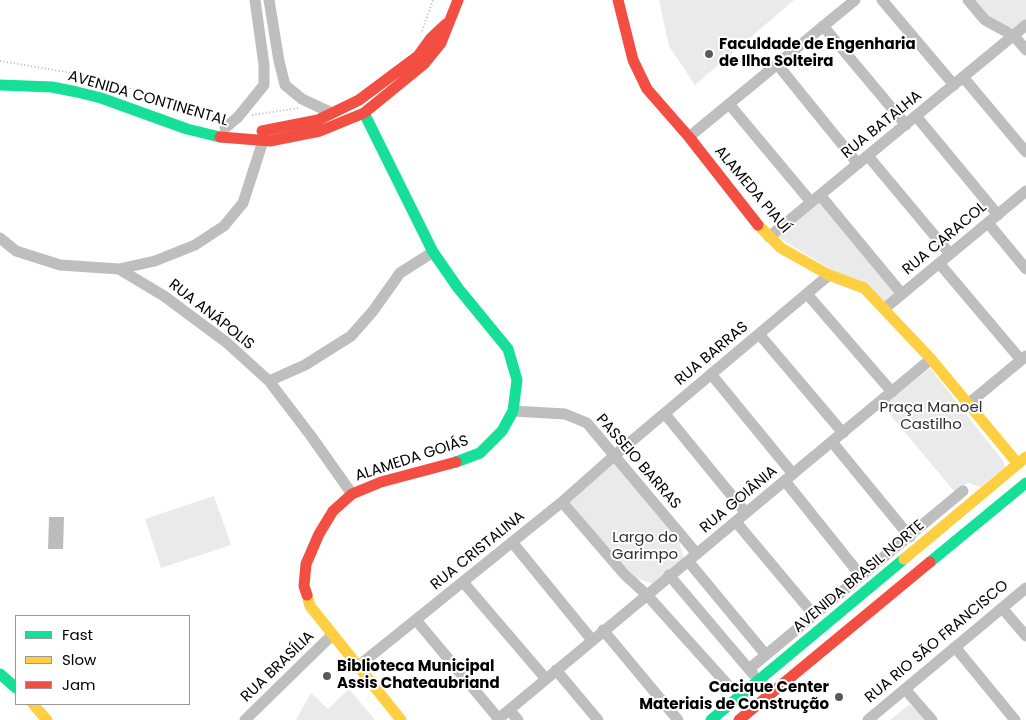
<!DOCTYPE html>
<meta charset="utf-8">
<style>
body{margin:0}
#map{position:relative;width:1026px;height:720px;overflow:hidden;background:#fff;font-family:Poppins,sans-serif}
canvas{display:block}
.legend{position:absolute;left:15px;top:615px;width:175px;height:90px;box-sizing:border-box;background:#fff;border:1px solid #999;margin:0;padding:6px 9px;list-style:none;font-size:15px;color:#000}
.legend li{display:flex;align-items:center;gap:10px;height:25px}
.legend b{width:25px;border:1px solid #999}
</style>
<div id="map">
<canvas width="1026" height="720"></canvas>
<ul class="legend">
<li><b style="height:6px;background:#16e098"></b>Fast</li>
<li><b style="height:6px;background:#ffcf43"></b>Slow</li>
<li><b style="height:6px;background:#f24e42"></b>Jam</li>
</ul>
</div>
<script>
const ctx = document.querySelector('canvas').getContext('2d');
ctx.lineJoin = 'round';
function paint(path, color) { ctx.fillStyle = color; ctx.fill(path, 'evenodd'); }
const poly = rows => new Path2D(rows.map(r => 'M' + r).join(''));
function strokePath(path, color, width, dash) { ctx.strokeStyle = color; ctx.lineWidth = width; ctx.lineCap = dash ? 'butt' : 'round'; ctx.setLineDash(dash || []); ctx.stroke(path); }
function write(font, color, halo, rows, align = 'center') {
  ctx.font = font + ' Poppins,sans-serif'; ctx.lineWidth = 4; ctx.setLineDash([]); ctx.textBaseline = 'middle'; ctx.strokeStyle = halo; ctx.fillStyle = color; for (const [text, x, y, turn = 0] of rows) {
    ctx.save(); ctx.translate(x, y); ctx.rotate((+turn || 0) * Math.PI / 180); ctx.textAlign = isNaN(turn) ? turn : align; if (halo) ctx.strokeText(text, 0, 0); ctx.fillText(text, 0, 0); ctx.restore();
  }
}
const green = poly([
 [659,0,794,0,695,85,669,46],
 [973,0,1026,0,1026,20,1014,31,987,19],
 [820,201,897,293,886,302,777,237],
 [930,368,1003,461,1005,467,981,487,968,483,955,492,882,405],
 [615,462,677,535,684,559,653,584,626,574,567,502],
 [214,496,231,545,161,568,145,519],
 [349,689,375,720,296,720,311,693,328,709],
 [909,705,919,709,929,720,890,720]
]);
const water = poly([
 [49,517,64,517,63,549,48,549]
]);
const path = poly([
 [422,31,433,0],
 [0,61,102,78,196,113,225,116],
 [252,115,299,108]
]);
const street = poly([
 [269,0,279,61,285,85,302,99,332,113],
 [882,0,954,85],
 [968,0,985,20,1014,36,1026,50],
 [823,26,906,125],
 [777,64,858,164],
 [963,77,1026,152],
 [729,104,811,202],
 [916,116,998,215],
 [225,128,238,117,264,85,264,65,255,0],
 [689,137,855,0],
 [868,156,950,254],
 [820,195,902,294],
 [988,223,1026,269],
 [769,237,1026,25],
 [0,238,16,251,60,265,119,269,164,296,226,342,269,381,311,436,352,494],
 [939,263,1021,360],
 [119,269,155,261,195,245,224,226,243,203,263,141],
 [807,294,892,392],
 [884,309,1026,191],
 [759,334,843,433],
 [711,374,793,474],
 [269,381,305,365,351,336,373,311,400,273,433,252],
 [968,404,1026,356],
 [513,411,565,414,587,423,697,554],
 [665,414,746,513],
 [832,442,910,537],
 [785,481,861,576],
 [562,502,625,575,646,594,727,684],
 [736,522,814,615],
 [512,542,592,640],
 [688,561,766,655],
 [669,575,753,674],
 [463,582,546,679],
 [1002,608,1026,636],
 [416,620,498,718],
 [603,630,678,720],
 [955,647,1015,720],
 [357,667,562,502,615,455,829,275],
 [749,669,963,491],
 [556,670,598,720],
 [905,689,932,720],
 [509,710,518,720],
 [245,720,332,635],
 [497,720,931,359],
 [868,720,1026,588]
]);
const fast = poly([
 [0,85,52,87,77,92,101,98,187,129,220,137],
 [364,113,433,252,458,288,508,349,517,380,513,411,502,431,480,453,456,462],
 [930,562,1026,483],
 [0,674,16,688],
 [711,720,904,559]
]);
const slow = poly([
 [758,225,781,248,829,275,864,288,931,359,1018,464],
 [904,559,1026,457],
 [307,595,310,606,401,720],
 [33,704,47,720]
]);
const jam = poly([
 [618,0,633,60,647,89,689,137,758,225],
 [262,131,318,120,359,100,418,56,431,38,446,24],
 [220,137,270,141,320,131,364,113,424,64,441,43,458,0],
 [307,595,304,586,306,564,319,534,333,511,352,494,381,482,456,462],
 [739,720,930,562]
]);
const markers = [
 [709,54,5,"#595959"],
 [327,676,5,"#595959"],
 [839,697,5,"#595959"]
];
const poiNames = [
 ["Faculdade de Engenharia",719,45],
 ["de Ilha Solteira",719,62],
 ["Biblioteca Municipal",337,667],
 ["Assis Chateaubriand",337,684],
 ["Cacique Center",829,688,"right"],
 ["Materiais de Construção",829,705,"right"]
];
const streetNames = [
 ["AVENIDA CONTINENTAL",148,99,16],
 ["RUA BATALHA",882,125,-39],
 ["ALAMEDA PIAUÍ",752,190,50],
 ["RUA CARACOL",945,239,-40],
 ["RUA ANÁPOLIS",211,315,38],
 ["RUA BARRAS",712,354,-40],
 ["ALAMEDA GOIÁS",412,459,-18],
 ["PASSEIO BARRAS",638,462,49],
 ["RUA GOIÂNIA",739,500,-40],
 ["RUA CRISTALINA",478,551,-39],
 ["AVENIDA BRASIL NORTE",859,577,-40],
 ["RUA RIO SÃO FRANCISCO",937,642,-40],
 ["RUA BRASÍLIA",278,667,-44]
];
const parkNames = [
 ["Praça Manoel",931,408],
 ["Castilho",931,425],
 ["Largo do",645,538],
 ["Garimpo",645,555]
];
paint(green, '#eaeaea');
paint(water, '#bcbcbc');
strokePath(path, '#b8b8b8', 2, [1, 2.5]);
strokePath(street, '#bebebe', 11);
strokePath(fast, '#16e098', 11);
strokePath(slow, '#ffcf43', 11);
strokePath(jam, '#f24e42', 11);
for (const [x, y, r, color] of markers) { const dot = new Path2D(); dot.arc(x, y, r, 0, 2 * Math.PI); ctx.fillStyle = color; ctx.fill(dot); strokePath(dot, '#fff', 2); }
write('bold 15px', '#000', '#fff', poiNames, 'left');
write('15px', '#000', '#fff', streetNames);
write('15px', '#303030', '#fff', parkNames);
</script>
